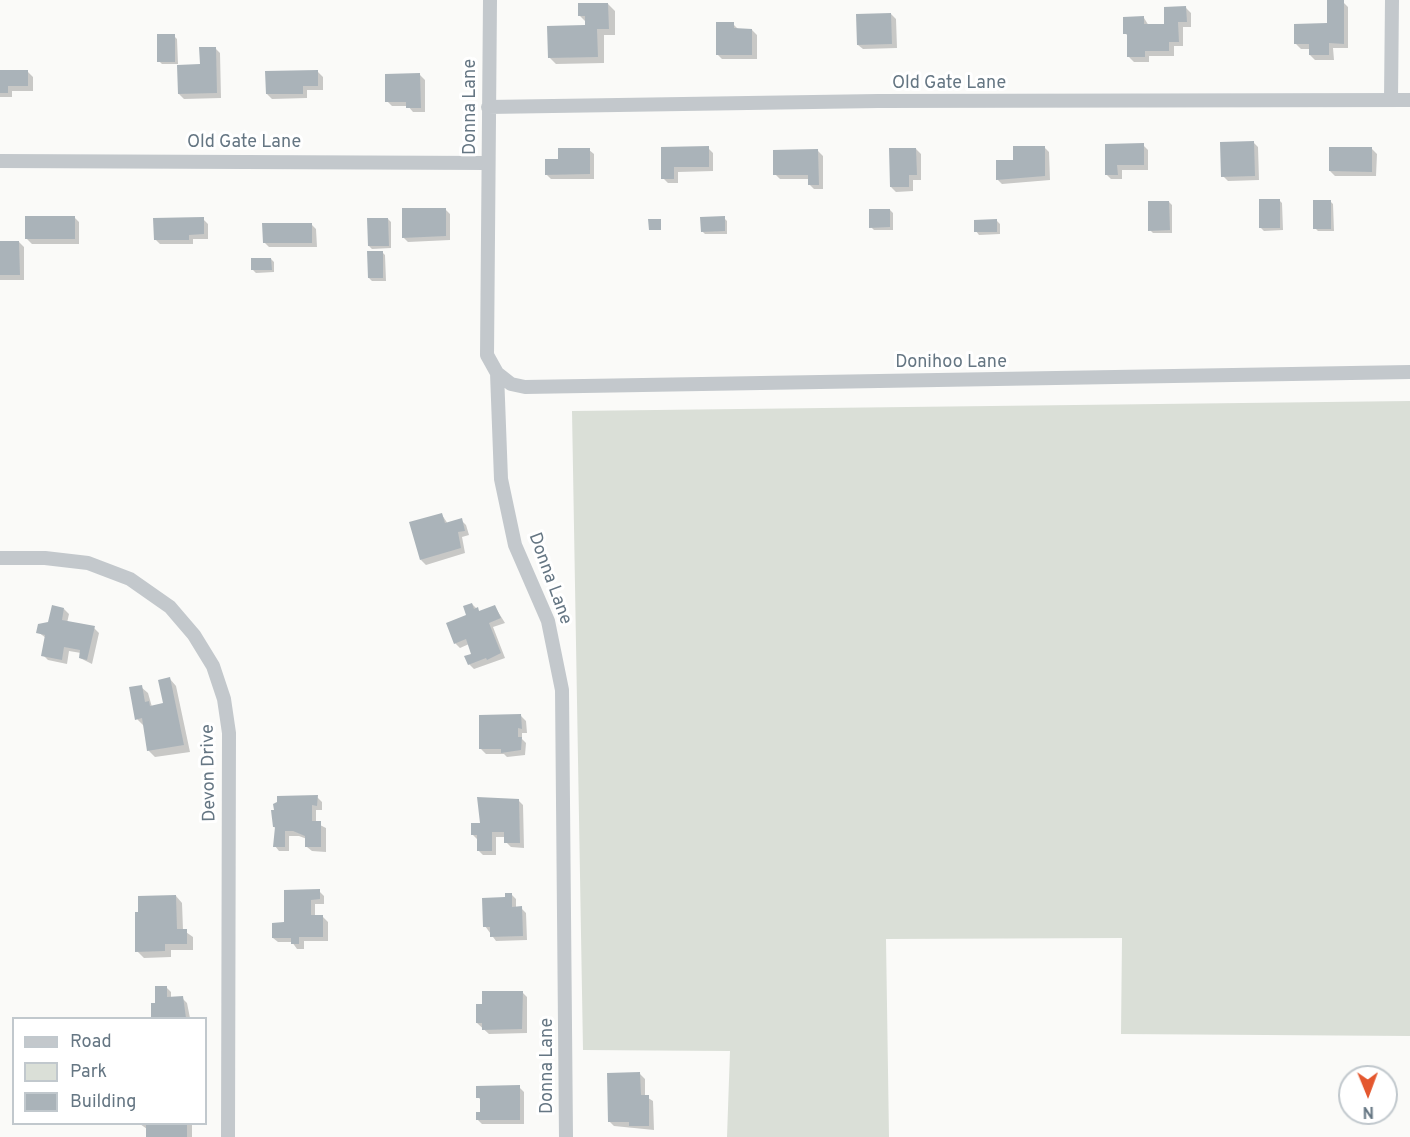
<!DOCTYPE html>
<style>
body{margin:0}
#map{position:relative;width:1410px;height:1137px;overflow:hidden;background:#fafaf8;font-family:Overpass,sans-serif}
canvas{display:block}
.legend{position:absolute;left:12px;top:1017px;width:195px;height:108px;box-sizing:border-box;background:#fff;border:2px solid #c1c8cd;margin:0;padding:8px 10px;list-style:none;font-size:18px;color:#657683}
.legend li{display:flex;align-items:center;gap:12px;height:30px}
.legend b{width:30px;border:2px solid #c1c8cd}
.north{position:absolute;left:1338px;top:1065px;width:60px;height:60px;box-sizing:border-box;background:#fff;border:2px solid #c1c8cd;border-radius:50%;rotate:179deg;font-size:16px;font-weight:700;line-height:24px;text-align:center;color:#657683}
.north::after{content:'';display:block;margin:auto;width:21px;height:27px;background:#e4572e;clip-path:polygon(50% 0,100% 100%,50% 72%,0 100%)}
</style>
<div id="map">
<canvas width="1410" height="1137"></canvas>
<ul class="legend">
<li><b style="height:8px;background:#c3c8cc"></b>Road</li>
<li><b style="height:16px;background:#dadfd7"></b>Park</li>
<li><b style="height:16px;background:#aab3b9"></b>Building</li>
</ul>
<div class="north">N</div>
</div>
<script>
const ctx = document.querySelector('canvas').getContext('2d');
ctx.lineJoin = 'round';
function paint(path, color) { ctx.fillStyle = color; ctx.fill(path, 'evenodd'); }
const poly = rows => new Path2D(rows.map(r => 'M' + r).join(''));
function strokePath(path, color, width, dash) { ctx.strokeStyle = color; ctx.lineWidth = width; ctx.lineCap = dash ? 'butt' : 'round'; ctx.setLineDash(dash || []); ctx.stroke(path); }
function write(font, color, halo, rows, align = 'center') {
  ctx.font = font + ' Overpass,sans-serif'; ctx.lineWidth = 6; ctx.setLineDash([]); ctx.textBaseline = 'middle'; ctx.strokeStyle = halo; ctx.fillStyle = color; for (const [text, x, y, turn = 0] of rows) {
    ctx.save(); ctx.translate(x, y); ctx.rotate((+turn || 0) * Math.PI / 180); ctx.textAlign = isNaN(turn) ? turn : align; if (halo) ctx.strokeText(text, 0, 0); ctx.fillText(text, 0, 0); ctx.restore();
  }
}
const green = poly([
 [1410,401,1410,1036,1121,1034,1122,938,886,939,889,1137,727,1137,730,1051,583,1050,572,411]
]);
const shadow = poly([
 [1343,2,1348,7,1348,48,1333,48,1334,60,1315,60,1310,55,1310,49,1301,49,1296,44,1328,25],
 [608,4,615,11,615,35,604,35,604,63,556,64,549,57,587,27,587,23,579,15],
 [1186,8,1191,13,1191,27,1183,27,1183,46,1174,46,1174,56,1149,56,1149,62,1134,62,1129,57,1129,37,1125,33,1144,18,1149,26,1166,25],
 [891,14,896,19,897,48,863,49,858,45],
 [733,24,738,29,752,30,757,35,757,59,722,59,717,54],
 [174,36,177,39,178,64,162,64,159,61],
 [215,48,220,53,221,98,184,99,179,94],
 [0,72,28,72,33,77,33,91,12,91,12,97,0,97],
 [318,72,323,77,323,90,307,90,307,98,272,99,267,94],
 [420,75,425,80,425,112,413,112,408,106,392,106,387,101],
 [1253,142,1258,147,1259,180,1228,181,1223,176],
 [1106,145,1143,145,1148,150,1148,170,1122,170,1122,179,1111,179,1106,174],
 [1044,147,1049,152,1050,180,1002,184,997,179,1015,162],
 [663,148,708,148,713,153,713,171,678,172,678,183,668,183,663,178],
 [916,149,921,154,921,180,913,180,913,191,896,192,891,187],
 [1372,149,1377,154,1376,176,1335,176,1330,171],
 [589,150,594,154,594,179,551,179,546,174,559,160],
 [818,151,823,156,823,189,814,189,809,184,809,179,780,179,775,174],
 [1279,200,1282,203,1283,230,1264,231,1261,228],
 [1330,201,1333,204,1334,231,1318,231,1315,228],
 [1169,202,1172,205,1172,233,1153,233,1150,230],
 [445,209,450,214,450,240,408,242,403,237],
 [890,210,893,213,893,230,874,230,871,227],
 [74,217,79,222,79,244,32,244,27,239],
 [724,218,727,221,727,234,705,234,702,231],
 [203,219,208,224,208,239,193,239,193,244,160,244,155,239],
 [388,219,391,222,391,248,372,249,369,246],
 [997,221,1000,224,1000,234,979,235,976,231],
 [311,224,316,229,317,247,269,247,264,242],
 [19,242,24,247,24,280,0,280,0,243],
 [382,252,385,255,386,281,372,281,369,278],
 [271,259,274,262,274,272,256,273,253,270],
 [442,515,448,524,461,520,466,525,469,535,462,537,465,553,426,565,421,560],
 [472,604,480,612,495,607,505,623,493,627,505,658,474,669,469,664,473,655,469,644,460,648,455,643],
 [64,609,69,614,67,623,94,628,99,633,92,664,80,658,81,653,69,651,67,664,48,660,43,655,46,638,38,632],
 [170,679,176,686,190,752,155,757,148,750,144,726,137,719,141,687,148,693,152,707,165,704],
 [521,716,526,721,527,733,522,733,522,739,526,743,525,755,507,757,504,754,486,754,481,749],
 [317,797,322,802,322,810,316,810,316,823,326,828,326,852,312,851,307,847,307,839,299,836,289,836,289,851,279,851,275,846,277,829,274,827],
 [518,800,523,805,524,848,511,847,506,842,506,837,496,837,496,855,483,855,478,850,478,840,473,835,482,825],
 [319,891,324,896,324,904,315,904,315,917,323,917,328,922,328,941,304,941,304,949,297,949,292,942,278,942,273,938],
 [511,894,516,899,516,908,521,908,526,913,527,940,496,941,485,926],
 [176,896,182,903,183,930,193,937,193,950,171,950,171,957,144,958,137,951],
 [166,987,171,992,171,998,182,998,187,1003,190,1018,153,1018,152,1005,157,1005],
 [522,992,527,997,527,1033,489,1034,477,1023,484,1005],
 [640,1074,645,1079,645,1096,653,1101,654,1130,614,1126,609,1121],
 [519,1087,524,1092,524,1124,482,1124,477,1119,482,1114,482,1101,478,1097],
 [140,1124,192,1124,192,1137,147,1137,147,1129]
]);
const building = poly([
 [1327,0,1344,0,1344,44,1329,43,1329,55,1309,55,1309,44,1294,44,1294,24,1327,23],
 [578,3,608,3,609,29,597,29,598,57,548,58,547,26,585,25,585,16,578,16],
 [1186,6,1187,22,1178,22,1179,42,1169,42,1169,51,1145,51,1145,57,1127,57,1127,34,1123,34,1123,17,1144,16,1144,24,1164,24,1164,7],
 [891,13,892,44,857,45,856,14],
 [716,22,734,22,734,28,752,29,752,55,716,55],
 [157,34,175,34,175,62,157,62],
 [199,47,216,47,217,93,178,94,177,65,200,64],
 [0,70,28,70,28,86,8,86,8,93,0,93],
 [318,70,318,86,303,86,303,94,266,94,265,71],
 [420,73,421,108,406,108,406,102,385,102,385,74],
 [1254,141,1255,176,1221,177,1220,142],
 [1144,143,1144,165,1117,165,1118,175,1105,175,1105,144],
 [709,146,709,167,674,167,674,179,661,179,661,147],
 [1013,146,1045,146,1045,176,996,180,996,160,1013,160],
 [1329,147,1372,147,1372,172,1329,171],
 [558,148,590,148,590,174,545,175,545,159,558,159],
 [889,148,916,148,917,175,909,175,909,187,890,187],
 [818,149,819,185,808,185,808,175,773,175,773,150],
 [1259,199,1280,199,1280,228,1259,228],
 [1313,200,1331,200,1331,229,1313,229],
 [1148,201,1169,201,1170,230,1148,231],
 [402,208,446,208,446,236,402,238],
 [869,209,890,209,890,227,869,228],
 [25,216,75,216,75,239,25,239],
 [725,216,725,231,701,232,700,217],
 [204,217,204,234,189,235,189,240,154,240,153,218],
 [367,218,388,218,389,246,368,246],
 [648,219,661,219,661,230,649,230],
 [997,219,997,232,974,232,974,220],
 [262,223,312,223,312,243,263,243],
 [0,241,19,241,20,275,0,275],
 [367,251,383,251,383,278,368,278],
 [251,258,271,258,272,270,251,270],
 [442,513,445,523,462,518,465,531,458,532,461,548,420,560,409,522],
 [472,603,474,609,478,607,479,611,495,605,501,618,489,623,501,653,487,660,486,658,468,665,464,656,471,654,466,639,454,644,446,623,466,615,463,606],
 [52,605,64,608,62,620,95,626,87,660,79,658,80,650,64,647,62,660,41,656,45,635,36,633,38,624,48,622],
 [170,677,184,745,147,751,142,718,135,720,129,687,142,685,145,702,149,701,150,706,163,703,158,680],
 [521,714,522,729,518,728,518,737,522,737,521,750,501,753,501,749,479,749,479,715],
 [318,795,317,806,312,805,312,821,321,821,321,847,305,847,305,836,293,831,285,831,285,847,273,847,275,827,273,827,271,810,274,810,273,804,277,802,277,796],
 [477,797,519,799,520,843,504,843,504,832,492,832,492,851,477,851,477,835,471,835,471,823,480,823],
 [320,889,320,899,311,900,311,915,323,915,323,937,299,937,299,944,291,944,291,938,272,938,272,923,284,922,284,890],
 [505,893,512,893,512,907,522,906,523,936,490,937,490,927,483,927,482,898,505,897],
 [176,895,177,929,187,929,187,944,165,944,165,951,135,952,135,912,138,912,138,896],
 [155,986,167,986,167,997,183,996,186,1018,151,1018,151,1003,155,1003],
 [482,991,523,991,522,1029,482,1030,482,1023,476,1023,476,1004,482,1004],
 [640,1072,641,1095,649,1095,649,1126,629,1126,629,1122,608,1122,607,1073],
 [520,1085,520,1120,476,1120,476,1112,480,1112,480,1098,476,1098,476,1086],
 [146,1124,187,1124,187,1137,146,1137]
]);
const minor = poly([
 [490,0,487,355,497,373,501,479,515,545,548,621,562,690,566,1137],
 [1391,99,1392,0],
 [488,107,878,101,1410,100],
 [0,161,488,163],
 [497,373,511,384,525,387,1410,372],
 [0,558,45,558,88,563,130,579,170,607,194,635,213,666,224,699,229,733,228,1137]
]);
const streetNames = [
 ["Old Gate Lane",949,84],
 ["Donna Lane",471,107,-90],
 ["Old Gate Lane",244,143],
 ["Donihoo Lane",951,363],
 ["Donna Lane",549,579,70],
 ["Devon Drive",210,773,-91],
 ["Donna Lane",548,1066,-90]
];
paint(green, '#dadfd7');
paint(shadow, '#0003');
paint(building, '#aab3b9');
strokePath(minor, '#c3c8cc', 14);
write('18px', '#657683', '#fff', streetNames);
</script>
